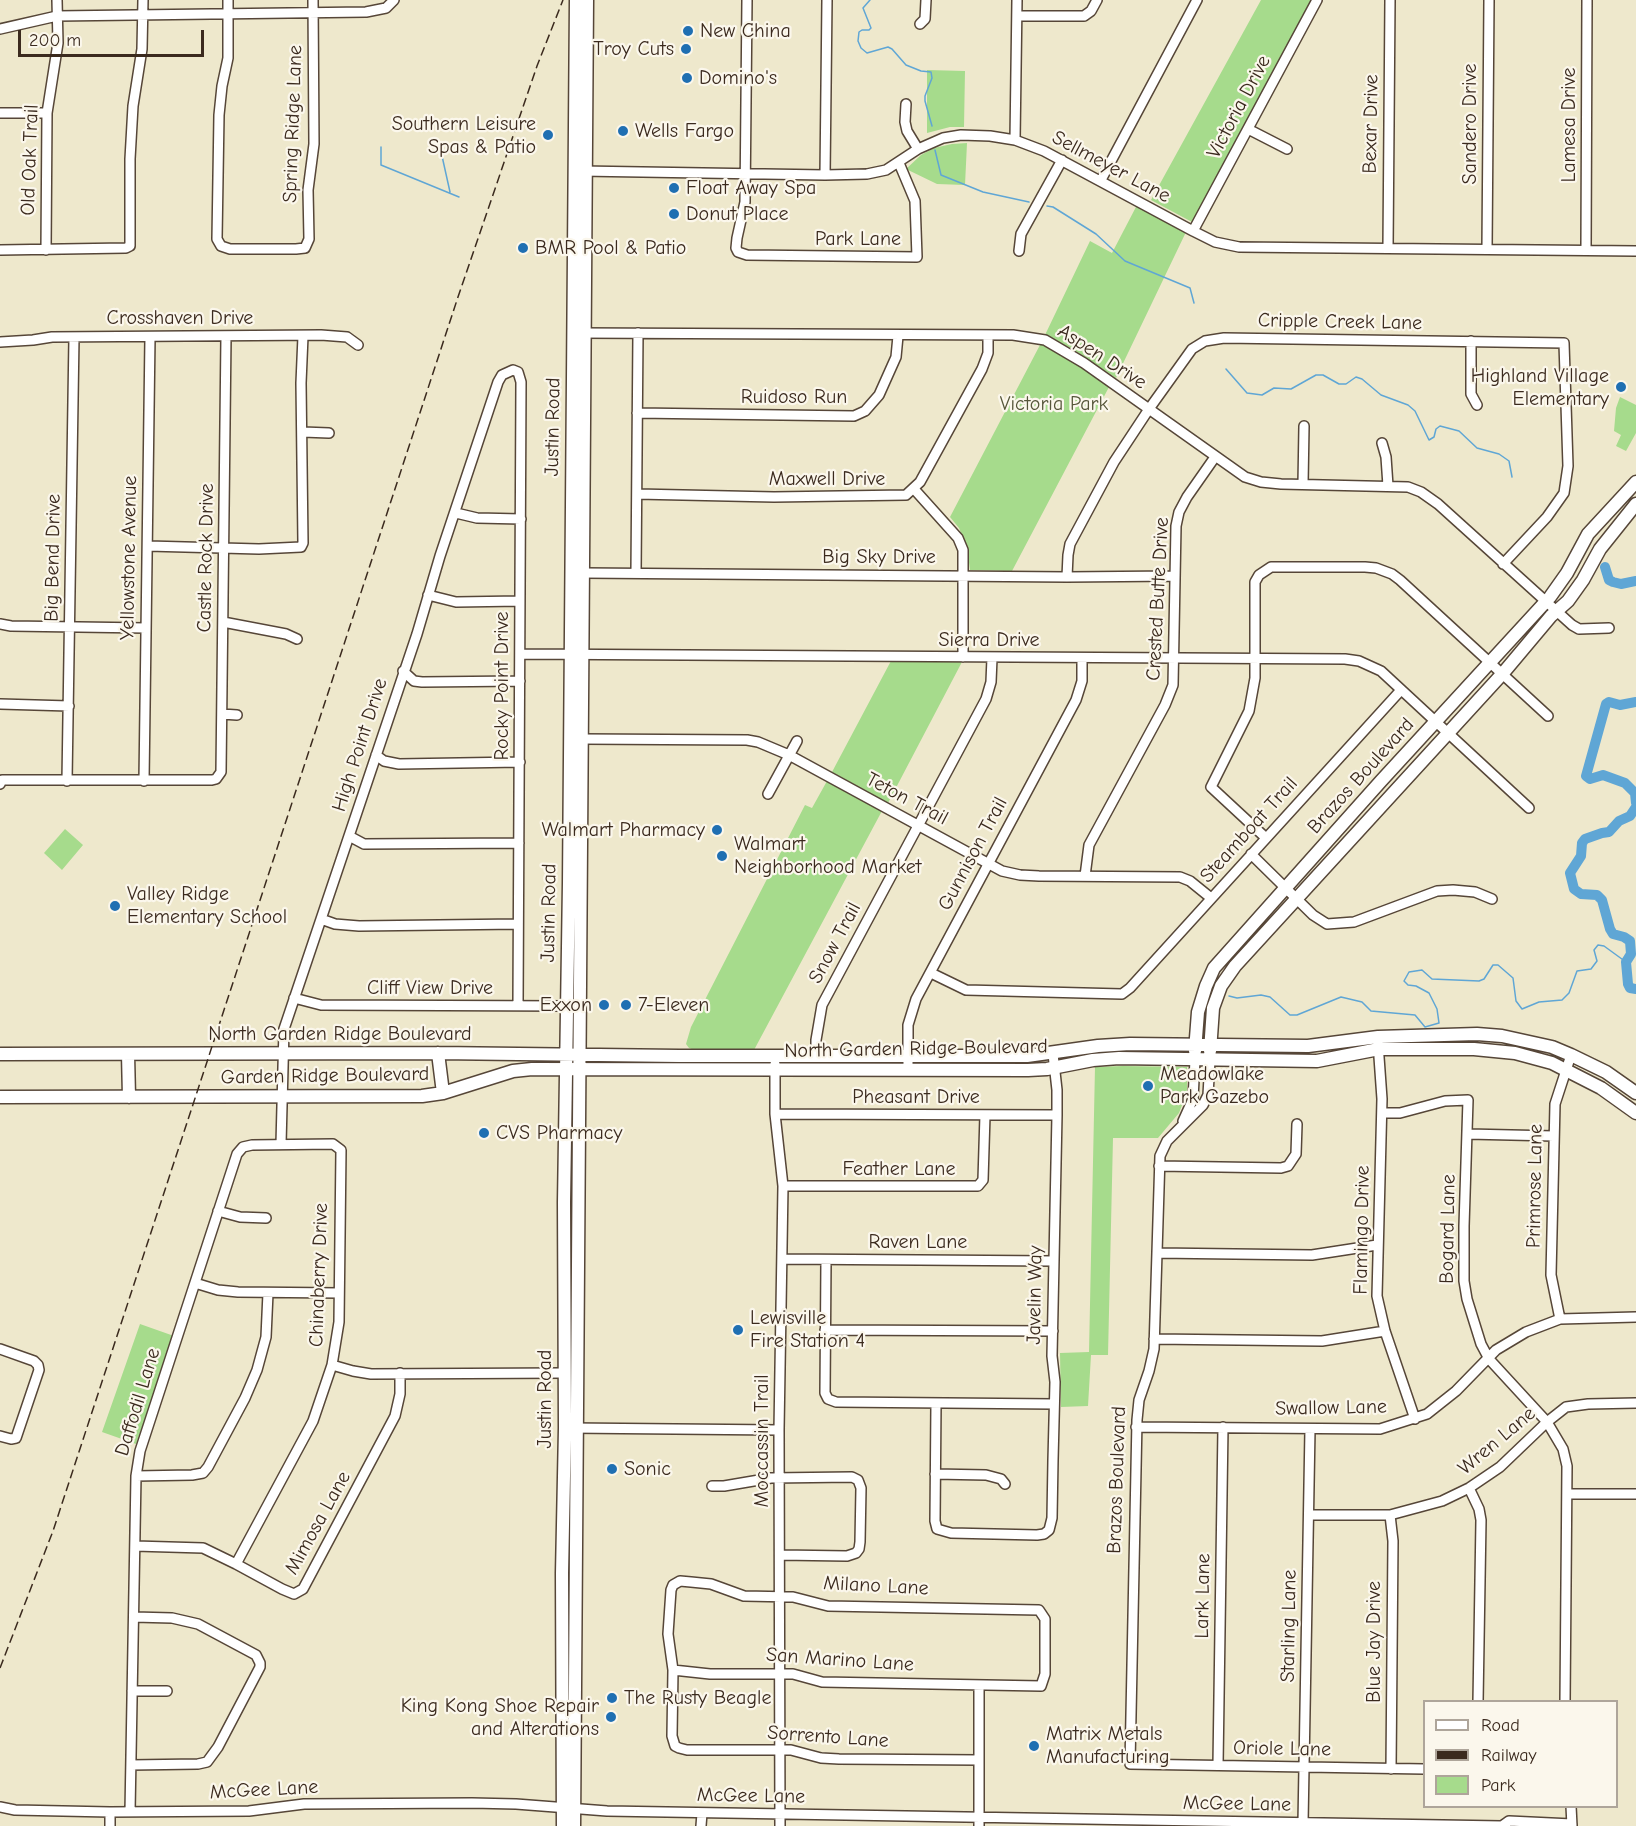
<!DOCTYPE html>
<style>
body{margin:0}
#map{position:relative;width:1636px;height:1826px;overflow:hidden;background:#eee8cc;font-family:"Comic Neue",sans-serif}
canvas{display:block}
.legend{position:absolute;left:1423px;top:1700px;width:195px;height:108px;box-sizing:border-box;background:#fbf7ec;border:2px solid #aea59a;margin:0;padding:8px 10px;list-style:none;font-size:18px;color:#3b2a1e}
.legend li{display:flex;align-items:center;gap:12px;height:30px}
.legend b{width:30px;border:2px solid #aea59a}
.scale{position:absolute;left:18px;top:30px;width:186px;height:27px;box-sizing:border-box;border:3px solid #3b2a1e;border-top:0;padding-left:8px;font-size:18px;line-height:21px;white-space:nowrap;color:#3b2a1e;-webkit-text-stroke:4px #fbf7ec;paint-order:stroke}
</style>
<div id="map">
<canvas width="1636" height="1826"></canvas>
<ul class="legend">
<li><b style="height:8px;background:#fff"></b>Road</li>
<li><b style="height:8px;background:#3b2a1e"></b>Railway</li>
<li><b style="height:16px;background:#a6db8c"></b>Park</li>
</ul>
<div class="scale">200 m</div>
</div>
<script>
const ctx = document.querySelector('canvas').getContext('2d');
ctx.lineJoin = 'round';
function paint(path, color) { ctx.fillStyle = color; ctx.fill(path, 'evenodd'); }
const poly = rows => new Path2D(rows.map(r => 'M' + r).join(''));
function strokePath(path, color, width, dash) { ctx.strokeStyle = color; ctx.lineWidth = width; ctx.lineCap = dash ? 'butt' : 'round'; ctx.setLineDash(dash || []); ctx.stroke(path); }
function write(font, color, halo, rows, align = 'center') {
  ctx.font = font + ' "Comic Neue",sans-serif'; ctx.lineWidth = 4.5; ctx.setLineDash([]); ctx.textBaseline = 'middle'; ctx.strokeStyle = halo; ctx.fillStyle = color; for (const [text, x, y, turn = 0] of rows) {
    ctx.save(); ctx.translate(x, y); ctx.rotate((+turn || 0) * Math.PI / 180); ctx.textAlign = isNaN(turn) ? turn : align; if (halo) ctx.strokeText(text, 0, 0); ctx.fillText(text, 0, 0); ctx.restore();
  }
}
const green = poly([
 [1261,0,1313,0,1192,222,1151,200],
 [927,70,965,71,964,127,950,127,927,133],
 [967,143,965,185,937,184,906,169,921,155,934,148,952,144],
 [1137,205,1186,232,1116,378,1074,350,1045,335,1090,241,1112,253],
 [1041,343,1055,349,1109,387,1012,571,970,570,967,548,959,528,950,517],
 [1620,397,1636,405,1636,433,1626,451,1616,446,1621,435,1614,431,1616,408],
 [892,659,963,660,888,803,832,772],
 [827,781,883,809,754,1050,697,1051,689,1048,686,1044,691,1027,805,805,812,808],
 [65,829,83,845,62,870,44,853],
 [1123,1066,1187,1067,1187,1092,1179,1113,1158,1138,1113,1138,1108,1355,1091,1355,1088,1406,1061,1407,1060,1353,1089,1352,1095,1067],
 [140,1324,174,1336,136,1444,102,1432]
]);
const stream = poly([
 [870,0,863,8,871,28,869,30,862,30,859,32,858,41,861,48,867,53,888,47,892,49,906,65,921,71,931,72,932,78,925,96,925,101,932,126],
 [442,143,442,156,450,192],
 [381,147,381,165,459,197],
 [935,150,941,175,983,192,1029,202],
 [1047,206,1053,207,1096,234,1125,261,1190,288,1194,303],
 [1226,369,1247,393,1262,395,1274,388,1291,389,1316,375,1323,375,1339,384,1346,384,1356,377,1362,379,1381,395,1408,405,1415,411,1429,440,1434,437,1436,429,1440,426,1459,431,1477,448,1499,454,1509,461,1512,477],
 [1229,996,1237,998,1261,995,1270,997,1290,1015,1297,1015,1341,997,1362,1002,1371,1011,1415,1015,1425,1027,1439,1023,1437,1009,1429,993,1416,986,1408,985,1404,981,1409,972,1422,970,1432,979,1479,981,1484,979,1493,965,1498,965,1513,978,1516,1001,1522,1009,1539,1002,1562,1000,1569,993,1577,971,1591,969,1597,961,1594,950,1598,945,1604,946,1626,962]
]);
const river = poly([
 [1605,567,1609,580,1613,582,1621,584,1636,581],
 [1636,702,1620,705,1609,702,1606,704,1586,776,1590,779,1603,775,1625,783,1635,793,1636,803],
 [1636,807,1630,816,1619,821,1609,832,1602,833,1585,839,1582,843,1581,856,1570,873,1574,889,1581,894,1597,895,1602,900,1610,929,1613,934,1624,937,1630,941,1631,954,1626,962,1628,984,1630,988,1636,989]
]);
const minor = poly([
 [228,0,228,58,222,86,219,115,217,239,221,246,230,249,296,249,305,248,309,239,308,190,314,144,313,0],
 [747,0,745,202,737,238,736,248,738,252,747,255,917,257,915,201,899,163],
 [1017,16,1084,16,1091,11,1097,0],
 [920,24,925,19,926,0],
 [0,29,57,16,366,12,386,8,394,0],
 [906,104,905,122,907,131,918,149],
 [0,113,47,113],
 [1248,129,1287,149],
 [1015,140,1017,0],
 [581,171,825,175,867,174,886,170,918,149,943,138,961,135,990,136,1015,140,1044,151,1193,231,1215,242,1239,247,1636,251],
 [825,175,827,0],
 [1101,180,1197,0],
 [1193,231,1317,0],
 [1388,248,1390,0],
 [1487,249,1489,0],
 [0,250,126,248,130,246,130,159,133,106,142,49,143,0],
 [46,250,47,113,58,43,57,0],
 [1586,250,1587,0],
 [1019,251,1021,234,1062,160],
 [579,333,1013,335,1045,340,1084,363,1245,477,1261,482,1281,484,1408,487,1421,492,1438,504,1572,625,1579,629,1609,628],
 [1471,341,1471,394,1477,405],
 [0,342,33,340,52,337,321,335,347,337,358,345],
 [637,413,854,416,865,411,879,395,896,357,898,336],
 [303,432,329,433],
 [1382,443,1386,457,1388,486],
 [1303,484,1304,426],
 [914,489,958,538,963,550,963,657],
 [637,494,774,497,906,495,920,482,982,369,988,353,988,335],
 [456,513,477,518,521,519],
 [148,546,259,549,301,547,303,543,301,383,303,336],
 [584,573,1067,577,1175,576],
 [636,573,638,333],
 [1067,577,1068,555,1070,544,1114,462,1149,409,1192,349,1205,341,1224,338,1564,343,1568,466,1564,493,1547,517,1503,564],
 [428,595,456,602,520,601],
 [223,622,286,634,297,639],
 [0,624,11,626,146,628],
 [520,654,1345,659,1359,661,1381,671,1529,808],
 [403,671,414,681,422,682,520,681],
 [0,704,69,706],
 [222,714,237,715],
 [582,739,747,740,758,742,789,755,1002,871,1020,875,1039,876,1180,877,1190,881,1211,898],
 [376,755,384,761,399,764,520,762],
 [67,781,74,337],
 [144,781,150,337],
 [0,784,2,780,212,780,216,779,221,772,226,336],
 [768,794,797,741],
 [349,836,364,844,519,843],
 [1266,838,1211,787,1249,711,1255,678,1255,582,1259,575,1271,567,1365,567,1376,568,1392,574,1400,580,1548,716],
 [1251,854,1313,915,1327,924,1354,922,1437,891,1453,890,1475,892,1492,899],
 [1085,876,1089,845,1165,705,1173,685,1176,526,1179,512,1187,497,1215,457],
 [321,919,335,924,359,926,518,924],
 [931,973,966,990,1122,994,1130,988,1401,690],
 [294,998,321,1005,567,1006],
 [1378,1043,1382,1099,1377,1296,1385,1331,1415,1419],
 [816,1056,816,1040,822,1005,986,699,991,682,992,658],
 [1210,1060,1208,1095,1203,1105,1167,1141,1160,1156,1154,1349,1149,1371,1139,1400,1137,1420,1130,1764,1424,1769],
 [775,1064,775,1114,783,1186,779,1430,780,1826],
 [908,1070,908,1025,916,999,1076,700,1082,681,1082,658],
 [1382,1113,1400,1113,1445,1101,1468,1100,1464,1226,1464,1281,1467,1299,1481,1344,1489,1359,1547,1422,1563,1449,1567,1466,1565,1702],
 [775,1114,1057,1115],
 [1183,1121,1193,1099,1195,1060],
 [1468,1134,1554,1136],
 [281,1144,284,1029,417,634,440,556,498,382,502,375,513,370,518,372,521,382,518,1006],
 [1159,1166,1281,1168,1288,1166,1296,1154,1297,1124],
 [783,1186,978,1186,983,1180,985,1115],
 [218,1211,240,1217,266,1218],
 [1157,1253,1312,1255,1377,1245],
 [783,1259,1054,1261],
 [826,1260,825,1393,828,1399,836,1402,1054,1404],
 [195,1283,218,1290,238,1292,339,1293],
 [1560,1319,1551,1275,1555,1104,1571,1055],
 [825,1330,1053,1331],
 [1154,1339,1322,1341,1385,1331],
 [0,1349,34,1361,38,1365,39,1370,16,1438,11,1439,0,1436],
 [332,1365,353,1371,371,1374,564,1373],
 [936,1403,935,1521,937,1529,951,1533,1037,1535,1044,1534,1049,1530,1052,1518,1053,1460,1055,1382,1052,1356,1057,1115,1057,1090,1053,1054],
 [1136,1427,1380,1429,1427,1414,1456,1391,1496,1350,1526,1332,1560,1319,1636,1317],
 [570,1428,779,1430],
 [935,1474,986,1475,1001,1479,1005,1484],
 [136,1476,192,1475,203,1473,208,1467,245,1398,257,1370,266,1337,268,1293],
 [712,1486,724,1486,771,1478,852,1477,858,1480,861,1488,860,1542,859,1549,856,1553,847,1556,780,1555],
 [1469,1488,1479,1509,1481,1520,1478,1702],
 [1568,1494,1636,1494],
 [1309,1515,1390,1515,1442,1501,1469,1488,1500,1467,1547,1422,1566,1407,1588,1404,1636,1403],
 [1390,1515,1393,1541,1391,1769],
 [135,1546,203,1548,236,1564,282,1589,294,1594,303,1589,395,1416,400,1394,400,1373],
 [673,1670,710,1674,793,1674,822,1682,1041,1686,1045,1674,1045,1619,1039,1610,828,1606,793,1597,744,1596,711,1584,691,1582,680,1581,673,1585,671,1590,668,1634,673,1670,672,1736,675,1746,679,1748,687,1750,791,1750,821,1758,839,1759,979,1760],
 [132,1691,167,1691],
 [131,1765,198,1764,207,1762,218,1747,260,1667,260,1663,256,1655,198,1624,172,1618,134,1617],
 [1218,1765,1223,1427],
 [1571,1806,1572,1826],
 [0,1807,15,1810,110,1812,249,1811,304,1804,472,1803,516,1804,607,1811,1502,1826],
 [130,1812,136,1476,140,1451,237,1154,243,1147,252,1145,333,1144,341,1150,339,1322,332,1365,313,1421,236,1564],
 [1303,1823,1310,1429],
 [110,1826,110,1812],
 [701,1826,702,1813],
 [979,1826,979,1685],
 [1502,1826,1509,1821,1572,1824]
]);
const major = poly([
 [1195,1051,1198,1012,1206,986,1214,968,1381,781,1550,597,1567,573,1588,534,1636,482],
 [1210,1051,1213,1008,1221,986,1235,966,1504,672,1551,616,1568,601,1583,580,1600,549,1636,504],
 [438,1053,443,1093],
 [0,1054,438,1053,679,1056,1027,1056,1098,1046,1130,1044,1308,1046,1378,1037,1477,1034,1502,1036,1552,1047,1571,1055,1606,1072,1636,1093],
 [128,1054,129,1097],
 [0,1097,422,1096,443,1093,513,1071,532,1069,1028,1070,1047,1069,1093,1060,1119,1058,1317,1061,1379,1049,1474,1049,1515,1053,1552,1063,1601,1088,1636,1113],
 [563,1826,562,1573,565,1428,564,1202,569,883,576,0],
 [574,1826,587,0]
]);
const rail = poly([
 [0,1668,53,1531,457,300,537,66,563,0]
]);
const markers = [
 [688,31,6,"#1f6fb2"],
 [686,49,6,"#1f6fb2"],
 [687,78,6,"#1f6fb2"],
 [623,131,6,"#1f6fb2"],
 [548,135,6,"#1f6fb2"],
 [674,188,6,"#1f6fb2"],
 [674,214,6,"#1f6fb2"],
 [523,248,6,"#1f6fb2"],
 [1621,387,6,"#1f6fb2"],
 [717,830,6,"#1f6fb2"],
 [722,856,6,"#1f6fb2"],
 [115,906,6,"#1f6fb2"],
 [604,1005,6,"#1f6fb2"],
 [626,1005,6,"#1f6fb2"],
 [1148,1086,6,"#1f6fb2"],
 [484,1133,6,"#1f6fb2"],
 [738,1330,6,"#1f6fb2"],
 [612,1469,6,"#1f6fb2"],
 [612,1698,6,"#1f6fb2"],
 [611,1717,6,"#1f6fb2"],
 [1034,1746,6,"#1f6fb2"]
];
const poiNames = [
 ["New China",700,31],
 ["Troy Cuts",674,49,"right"],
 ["Domino's",699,78],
 ["Southern Leisure",536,124,"right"],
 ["Spas & Patio",536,147,"right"],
 ["Wells Fargo",635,131],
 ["Float Away Spa",686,188],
 ["Donut Place",686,214],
 ["BMR Pool & Patio",535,248],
 ["Highland Village",1609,376,"right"],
 ["Elementary",1609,399,"right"],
 ["Walmart Pharmacy",705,830,"right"],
 ["Walmart",734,844],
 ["Neighborhood Market",734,867],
 ["Valley Ridge",127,894],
 ["Elementary School",127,917],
 ["Exxon",592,1005,"right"],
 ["7-Eleven",638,1005],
 ["Meadowlake",1160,1074],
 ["Park Gazebo",1160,1097],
 ["CVS Pharmacy",496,1133],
 ["Lewisville",750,1318],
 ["Fire Station 4",750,1341],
 ["Sonic",624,1469],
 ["The Rusty Beagle",624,1698],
 ["King Kong Shoe Repair",599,1706,"right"],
 ["and Alterations",599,1729,"right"],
 ["Matrix Metals",1046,1734],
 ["Manufacturing",1046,1757]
];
const streetNames = [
 ["Victoria Drive",1239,107,-62],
 ["Spring Ridge Lane",293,124,-88],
 ["Bexar Drive",1371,124,-89],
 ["Sandero Drive",1470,124,-90],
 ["Lamesa Drive",1569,125,-90],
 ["Old Oak Trail",30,160,-88],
 ["Sellmeyer Lane",1111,167,28],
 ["Park Lane",858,239],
 ["Crosshaven Drive",180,318],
 ["Cripple Creek Lane",1340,322,1],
 ["Aspen Drive",1102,357,33],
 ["Ruidoso Run",794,397],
 ["Justin Road",553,427,-89],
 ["Maxwell Drive",827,479],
 ["Big Sky Drive",879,557],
 ["Big Bend Drive",53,558,-89],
 ["Yellowstone Avenue",129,558,-89],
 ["Castle Rock Drive",206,558,-89],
 ["Crested Butte Drive",1158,599,-87],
 ["Sierra Drive",989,640],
 ["Rocky Point Drive",502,686,-90],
 ["High Point Drive",360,745,-72],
 ["Brazos Boulevard",1361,776,-48],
 ["Teton Trail",907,799,28],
 ["Steamboat Trail",1249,830,-48],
 ["Gunnison Trail",973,854,-62],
 ["Justin Road",549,913,-89],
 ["Snow Trail",835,943,-62],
 ["Cliff View Drive",430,988],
 ["North Garden Ridge Boulevard",340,1034],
 ["North Garden Ridge Boulevard",916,1049,-1],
 ["Garden Ridge Boulevard",325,1076,-1],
 ["Pheasant Drive",916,1097],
 ["Feather Lane",899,1169],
 ["Primrose Lane",1535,1186,-89],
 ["Bogard Lane",1448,1229,-89],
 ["Flamingo Drive",1362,1230,-89],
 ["Raven Lane",918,1242],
 ["Chinaberry Drive",319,1275,-88],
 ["Javelin Way",1035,1295,-89],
 ["Justin Road",545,1399,-90],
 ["Daffodil Lane",138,1402,-73],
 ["Swallow Lane",1331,1408,-1],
 ["Moccassin Trail",762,1441,-90],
 ["Wren Lane",1497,1441,-40],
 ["Brazos Boulevard",1117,1480,-88],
 ["Mimosa Lane",318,1523,-61],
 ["Milano Lane",876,1586,3],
 ["Lark Lane",1203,1596,-89],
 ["Starling Lane",1289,1626,-89],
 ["Blue Jay Drive",1374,1642,-90],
 ["San Marino Lane",840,1660,4],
 ["Sorrento Lane",828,1737,4],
 ["Oriole Lane",1282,1749,1],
 ["McGee Lane",264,1790,-3],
 ["McGee Lane",751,1796,1],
 ["McGee Lane",1237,1804,1]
];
const parkNames = [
 ["Victoria Park",1054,404]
];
paint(green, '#a6db8c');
strokePath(stream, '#5fa6d5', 1.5);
strokePath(river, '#5fa6d5', 10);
strokePath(minor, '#564638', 12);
strokePath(major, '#564638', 15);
strokePath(minor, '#fff', 9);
strokePath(major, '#fff', 12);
strokePath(rail, '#3b2a1e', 1.5, [9, 4.5]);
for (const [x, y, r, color] of markers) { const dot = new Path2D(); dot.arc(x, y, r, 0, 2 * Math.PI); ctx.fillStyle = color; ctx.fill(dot); strokePath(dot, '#fbf7ec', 2); }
write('20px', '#3b2a1e', '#fbf7ec', poiNames, 'left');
write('20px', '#3b2a1e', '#fbf7ec', streetNames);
write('20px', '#56563a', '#fbf7ec', parkNames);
</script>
